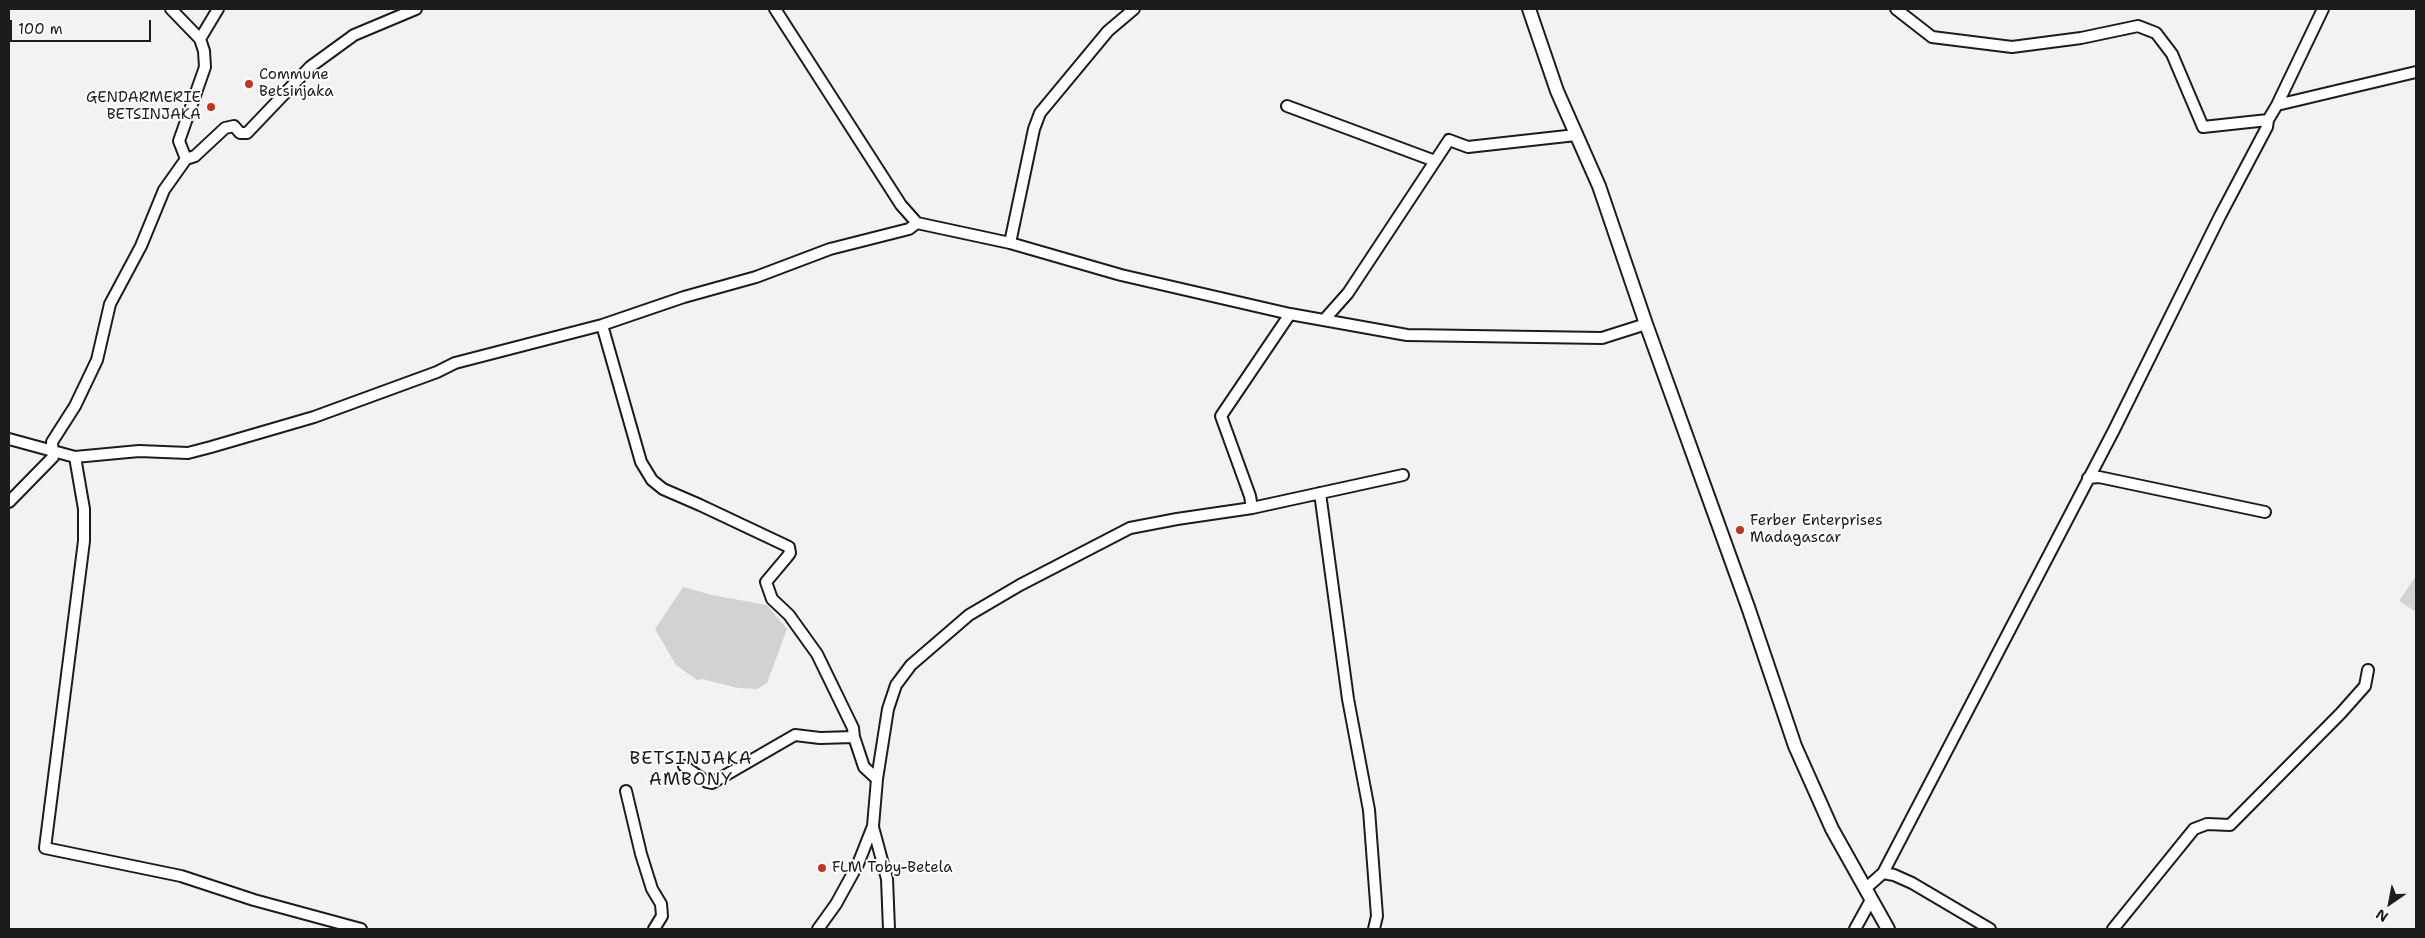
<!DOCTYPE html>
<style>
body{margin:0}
#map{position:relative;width:2425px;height:938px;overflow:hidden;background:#f2f2f2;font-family:"Shantell Sans",sans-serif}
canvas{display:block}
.frame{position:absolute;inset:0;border:10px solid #1c1c1c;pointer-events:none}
.north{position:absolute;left:2365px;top:878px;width:50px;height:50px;-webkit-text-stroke:4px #fff;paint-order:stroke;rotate:213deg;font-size:14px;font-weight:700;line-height:20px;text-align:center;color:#1c1c1c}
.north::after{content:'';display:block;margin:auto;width:18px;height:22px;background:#1c1c1c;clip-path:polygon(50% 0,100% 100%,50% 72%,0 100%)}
.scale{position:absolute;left:10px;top:20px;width:141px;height:22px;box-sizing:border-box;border:2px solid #1c1c1c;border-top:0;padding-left:6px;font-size:15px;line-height:18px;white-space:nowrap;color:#1c1c1c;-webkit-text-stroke:4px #fff;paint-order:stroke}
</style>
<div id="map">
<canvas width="2425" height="938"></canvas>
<div class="frame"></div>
<div class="north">N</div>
<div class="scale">100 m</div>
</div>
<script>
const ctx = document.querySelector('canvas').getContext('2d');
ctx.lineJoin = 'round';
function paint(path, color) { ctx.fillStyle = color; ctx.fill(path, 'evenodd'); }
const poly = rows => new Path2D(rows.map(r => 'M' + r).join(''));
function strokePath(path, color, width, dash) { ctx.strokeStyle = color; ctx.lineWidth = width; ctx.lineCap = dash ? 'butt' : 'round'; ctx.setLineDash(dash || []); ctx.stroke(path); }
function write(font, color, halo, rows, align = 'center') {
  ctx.font = font + ' "Shantell Sans",sans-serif'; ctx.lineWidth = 4; ctx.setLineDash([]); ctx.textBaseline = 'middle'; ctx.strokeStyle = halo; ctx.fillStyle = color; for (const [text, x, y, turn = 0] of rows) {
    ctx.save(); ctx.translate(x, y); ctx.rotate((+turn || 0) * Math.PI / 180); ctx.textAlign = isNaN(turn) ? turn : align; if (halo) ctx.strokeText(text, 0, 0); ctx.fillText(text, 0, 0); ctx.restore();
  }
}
const green = poly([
 [2416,576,2416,612,2399,601],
 [683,587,712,595,767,605,787,629,767,683,757,689,738,688,702,679,697,680,676,665,655,629]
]);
const minor = poly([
 [171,9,200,39],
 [775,9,901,205,917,223],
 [1896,9,1932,37,2012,47,2081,38,2138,26,2156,33,2172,54,2203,127,2268,120],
 [2277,105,2416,72],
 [1287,106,1435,161],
 [186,159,195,156,225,128,234,126,240,133,247,133,310,67,354,35,416,9],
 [1010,243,1034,129,1040,113,1108,31,1134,9],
 [1324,320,1348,293,1449,140,1468,147,1576,135],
 [602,325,641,462,652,480,663,489,700,505,789,547,790,553,787,557,766,582,772,599,789,615,817,654,853,728,854,737,864,767,877,779],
 [9,439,75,457,139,451,188,453,211,447,314,417,437,372,455,363,602,325,684,297,756,277,830,249,909,229,917,223,1010,243,1121,275,1290,314,1407,335,1602,338,1646,324],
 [75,457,84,509,84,541,45,848,181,876,254,900,361,929],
 [2088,478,2099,477,2265,512],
 [1320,493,1348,699,1369,810,1377,916,1374,929],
 [9,502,53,457,52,442,75,406,97,360,110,304,141,246,164,190,186,159,179,141,205,67,204,51,200,39,218,9],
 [1252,508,1403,475],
 [684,766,707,782,712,783,795,735,820,738,854,737],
 [626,791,641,854,652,889,661,904,662,916,654,929],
 [873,827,887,879,889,929],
 [1883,873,1894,875,1912,883,1990,929],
 [1865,889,1883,873,2114,430,2220,216,2267,127,2268,120,2277,105,2323,9],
 [818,929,836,904,858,864,873,826,877,779,888,709,896,685,911,665,969,615,1020,585,1130,528,1177,519,1252,508,1250,496,1221,416,1290,314],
 [1855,929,1871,900],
 [2113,929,2194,829,2207,824,2230,825,2341,713,2365,686,2368,670]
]);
const major = poly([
 [1529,9,1557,91,1599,186,1646,324,1748,607,1795,746,1832,829,1888,929]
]);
const markers = [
 [249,84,5,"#c8321e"],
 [211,107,5,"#c8321e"],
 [1740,530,5,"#c8321e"],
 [822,868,5,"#c8321e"]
];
const poiNames = [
 ["Commune",259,75],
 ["Betsinjaka",259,92],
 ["GENDARMERIE",201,98,"right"],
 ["BETSINJAKA",201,115,"right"],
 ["Ferber Enterprises",1750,521],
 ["Madagascar",1750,538],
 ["FLM Toby-Betela",832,868]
];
const quarterNames = [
 ["BETSINJAKA",691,759],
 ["AMBONY",691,780]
];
paint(green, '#d2d2d2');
strokePath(minor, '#1c1c1c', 14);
strokePath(major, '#1c1c1c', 16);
strokePath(minor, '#fff', 10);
strokePath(major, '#fff', 12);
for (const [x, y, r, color] of markers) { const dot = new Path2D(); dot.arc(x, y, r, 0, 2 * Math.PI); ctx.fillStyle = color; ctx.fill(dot); strokePath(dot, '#fff', 2); }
write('15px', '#1c1c1c', '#fff', poiNames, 'left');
ctx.letterSpacing = '1px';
write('18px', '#1c1c1c', '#fff', quarterNames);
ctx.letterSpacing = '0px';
</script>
